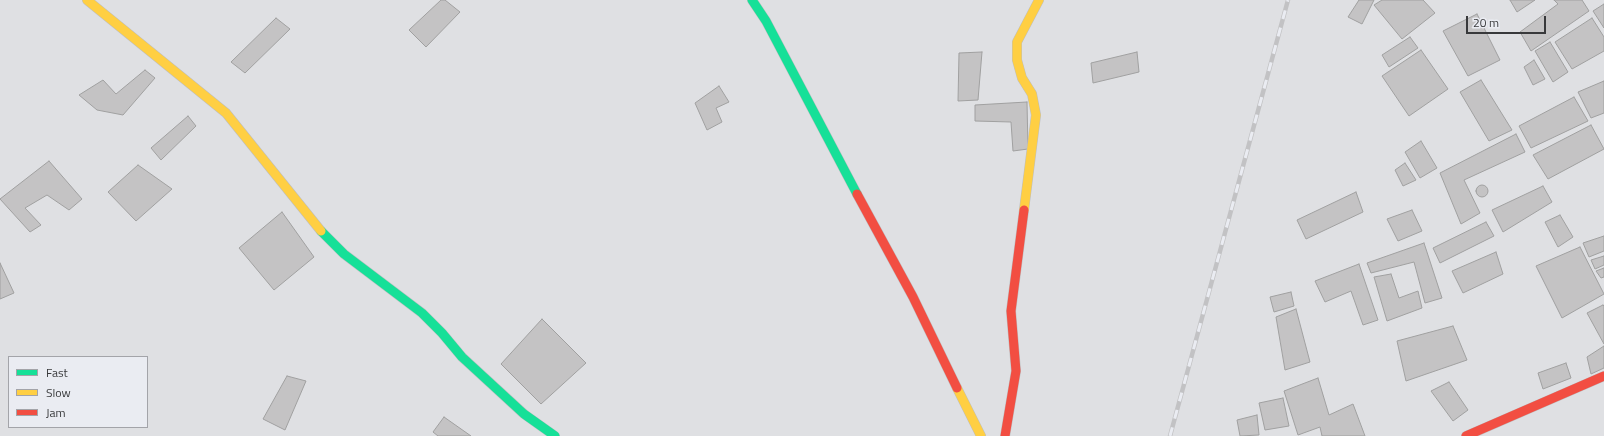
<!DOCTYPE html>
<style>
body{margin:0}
#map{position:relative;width:1604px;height:436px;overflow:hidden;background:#dfe0e3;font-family:"Titillium Web",sans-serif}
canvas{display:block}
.legend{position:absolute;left:8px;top:356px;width:140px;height:72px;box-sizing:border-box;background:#eaecf2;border:1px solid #a3a4a9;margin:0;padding:5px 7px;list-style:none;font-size:12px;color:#38393b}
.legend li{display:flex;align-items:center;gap:8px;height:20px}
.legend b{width:20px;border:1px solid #a3a4a9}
.scale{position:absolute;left:1466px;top:16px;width:80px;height:18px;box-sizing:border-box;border:2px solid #38393b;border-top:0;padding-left:5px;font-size:12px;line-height:14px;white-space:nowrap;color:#38393b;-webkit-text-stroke:3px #eaecf2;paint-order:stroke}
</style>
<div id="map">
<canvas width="1604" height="436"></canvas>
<ul class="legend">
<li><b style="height:5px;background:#16e098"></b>Fast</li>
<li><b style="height:5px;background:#ffcf43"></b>Slow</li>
<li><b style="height:5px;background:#f24e42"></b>Jam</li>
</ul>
<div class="scale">20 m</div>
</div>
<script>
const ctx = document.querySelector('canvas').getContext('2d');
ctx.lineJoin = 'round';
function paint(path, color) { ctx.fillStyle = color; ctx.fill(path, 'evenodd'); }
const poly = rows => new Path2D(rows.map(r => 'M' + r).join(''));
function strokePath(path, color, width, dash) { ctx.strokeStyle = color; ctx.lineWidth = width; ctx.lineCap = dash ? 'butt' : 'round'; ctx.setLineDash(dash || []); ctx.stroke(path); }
const building = poly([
 [441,0,445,0,460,12,426,47,409,30,441,0],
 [1359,0,1374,0,1362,24,1348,17,1359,0],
 [1382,0,1423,0,1435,13,1402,39,1374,5,1382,0],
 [1510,0,1535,0,1517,12,1510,0],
 [1554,0,1582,0,1589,11,1531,51,1520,32,1558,4,1554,0],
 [1604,4,1604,28,1593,11,1604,4],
 [1477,14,1500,60,1468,76,1443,31,1477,14],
 [276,18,290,29,245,73,231,62,276,18],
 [1592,18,1604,37,1604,51,1572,69,1555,42,1592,18],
 [1410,37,1418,48,1389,67,1382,55,1410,37],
 [1550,42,1568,72,1553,82,1535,51,1550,42],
 [1421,50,1448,89,1409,116,1382,76,1421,50],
 [982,52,978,100,958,101,959,53,982,52],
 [1137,52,1139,72,1093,83,1091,63,1137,52],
 [1534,60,1545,79,1533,85,1524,67,1534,60],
 [145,70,155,78,123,115,97,110,79,95,103,80,116,94,145,70],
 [1481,80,1512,130,1489,141,1460,92,1481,80],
 [1604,81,1604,113,1591,118,1578,92,1604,81],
 [719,86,729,102,716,108,722,122,707,130,695,103,719,86],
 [1574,97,1588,121,1531,148,1519,126,1574,97],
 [1027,102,1028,149,1013,151,1011,122,975,121,975,105,1027,102],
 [188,116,196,126,161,160,151,148,188,116],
 [1591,125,1604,149,1548,179,1533,155,1591,125],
 [1516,134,1525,152,1464,180,1480,213,1461,224,1440,173,1516,134],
 [1421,141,1437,168,1420,178,1405,152,1421,141],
 [49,161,82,199,69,210,47,195,25,208,41,225,30,232,0,199,49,161],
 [1405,163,1416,180,1403,186,1395,170,1405,163],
 [138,165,172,189,136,221,108,192,138,165],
 '1476 191a6 6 0 1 1 12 0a6 6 0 1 1-12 0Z',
 [1543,186,1552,202,1503,232,1492,210,1543,186],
 [1356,192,1363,212,1306,239,1297,220,1356,192],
 [1412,210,1422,231,1398,241,1387,219,1412,210],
 [282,212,314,257,274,290,239,248,282,212],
 [1560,215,1573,237,1558,247,1545,222,1560,215],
 [1486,222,1494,236,1440,263,1433,248,1486,222],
 [1604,236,1604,251,1589,257,1583,243,1604,236],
 [1424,243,1442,298,1425,303,1414,262,1371,273,1367,263,1424,243],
 [1580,247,1604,294,1562,318,1536,266,1580,247],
 [1496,252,1503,274,1463,293,1452,271,1496,252],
 [1604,256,1604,265,1595,269,1591,260,1604,256],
 [0,263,14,293,0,299,0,263],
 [1359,264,1378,320,1363,325,1351,291,1325,302,1315,281,1359,264],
 [1604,268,1604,277,1601,278,1596,271,1604,268],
 [1391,274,1399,298,1418,291,1422,308,1387,321,1374,277,1391,274],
 [1291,292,1294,306,1274,312,1270,297,1291,292],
 [1603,305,1604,306,1604,344,1587,313,1603,305],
 [1296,309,1310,362,1285,370,1276,317,1296,309],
 [542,319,586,363,541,404,501,364,542,319],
 [1453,326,1467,360,1406,381,1397,341,1453,326],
 [1604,346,1604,368,1591,374,1587,357,1604,346],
 [1566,363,1571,378,1543,389,1538,373,1566,363],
 [287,376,306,381,285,430,263,419,287,376],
 [1318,378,1329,415,1353,404,1365,436,1322,436,1320,427,1298,435,1284,391,1318,378],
 [1449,382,1468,410,1453,421,1431,391,1449,382],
 [1283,398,1289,426,1265,430,1259,403,1283,398],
 [1257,415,1259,435,1240,436,1237,420,1257,415],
 [444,417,471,436,438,436,433,432,444,417]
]);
const fast = poly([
 [752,0,766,21,857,194],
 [321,231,344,254,422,313,442,333,462,357,524,414,555,436]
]);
const slow = poly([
 [87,0,226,113,321,231],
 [1024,210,1036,115,1032,94,1022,78,1017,60,1017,42,1039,0],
 [957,388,981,436]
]);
const jam = poly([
 [857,194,913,297,957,388],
 [1005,436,1016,371,1011,311,1024,210],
 [1466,436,1604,376]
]);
const rail = poly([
 [1170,436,1288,0]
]);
paint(building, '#c4c3c4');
strokePath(building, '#a0a0a0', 1);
strokePath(fast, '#bdbec0', 10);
strokePath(slow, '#bdbec0', 10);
strokePath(jam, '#bdbec0', 10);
strokePath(fast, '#16e098', 9);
strokePath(slow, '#ffcf43', 9);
strokePath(jam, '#f24e42', 9);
strokePath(rail, '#c2c2c4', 4.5);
strokePath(rail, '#eaecf2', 3, [9]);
</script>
